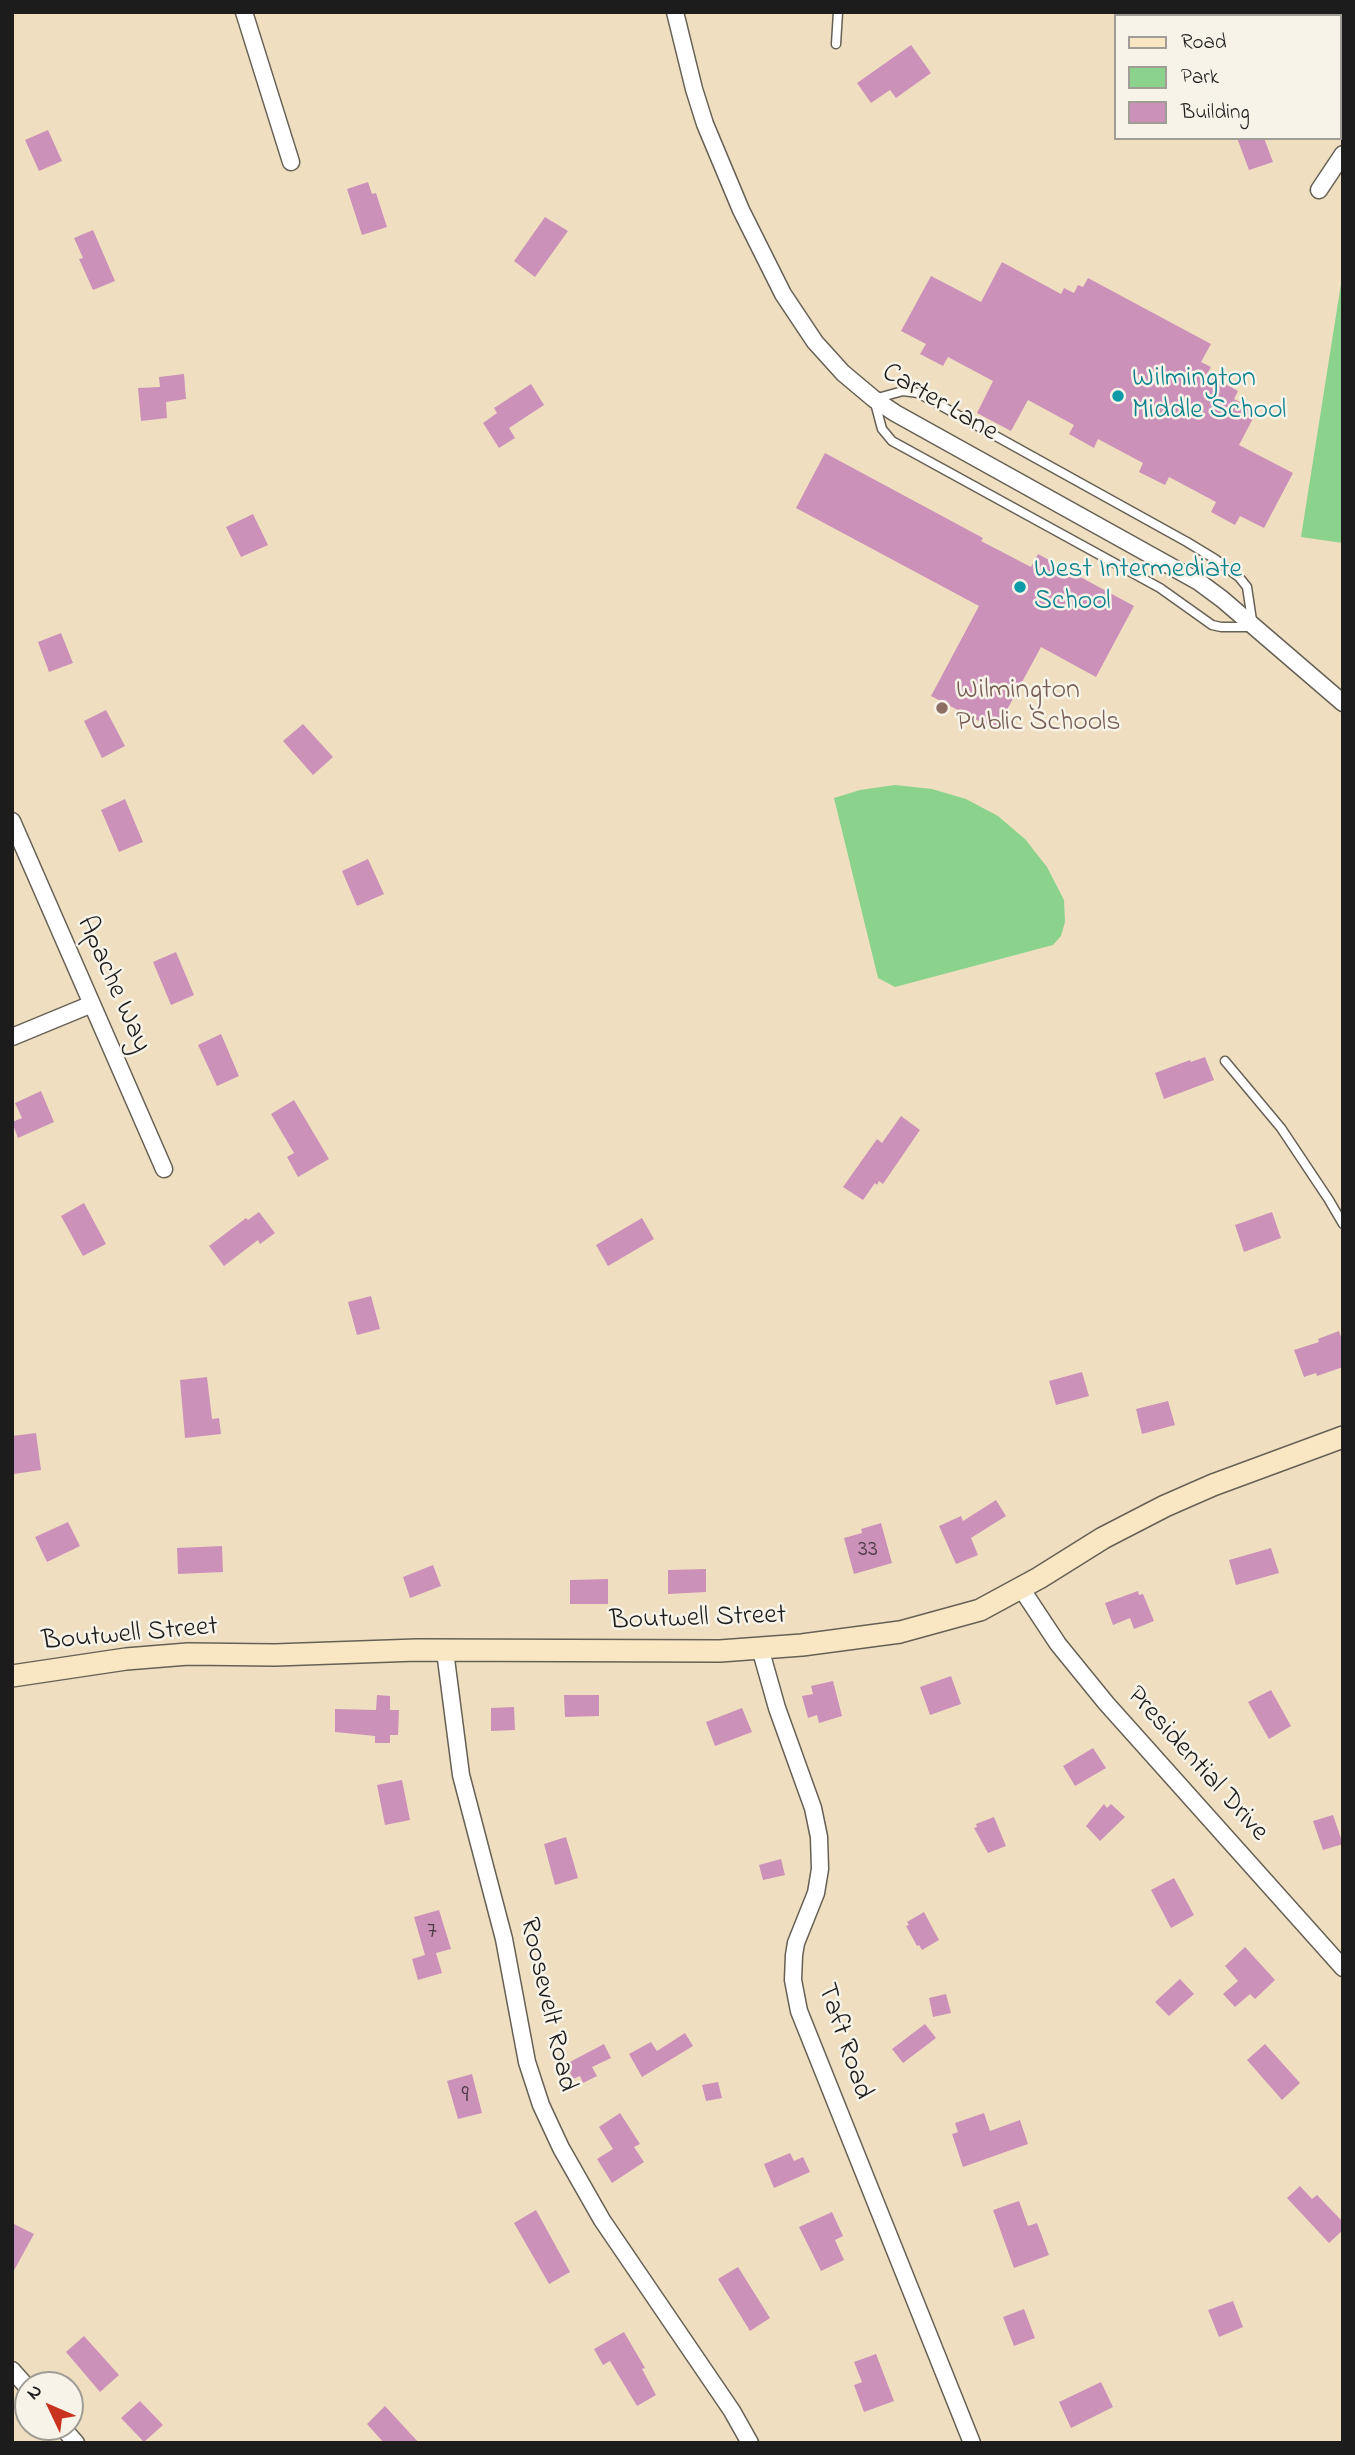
<!DOCTYPE html>
<style>
body{margin:0}
#map{position:relative;width:1355px;height:2455px;overflow:hidden;background:#efdfc0;font-family:"Indie Flower",sans-serif}
canvas{display:block}
.frame{position:absolute;inset:0;border:14px solid #1c1c1c;pointer-events:none}
.legend{position:absolute;left:1114px;top:14px;width:228px;height:126px;box-sizing:border-box;background:#f7f3e8;border:2px solid #9f9d96;margin:0;padding:9px 12px;list-style:none;font-size:21px;color:#1c1c1c}
.legend li{display:flex;align-items:center;gap:14px;height:35px}
.legend b{width:35px;border:2px solid #9f9d96}
.north{position:absolute;left:14px;top:2371px;width:70px;height:70px;box-sizing:border-box;background:#f7f3e8;border:2px solid #9f9d96;border-radius:50%;rotate:314deg;font-size:19px;font-weight:700;line-height:28px;text-align:center;color:#1c1c1c}
.north::after{content:'';display:block;margin:auto;width:24px;height:32px;background:#c8321e;clip-path:polygon(50% 0,100% 100%,50% 72%,0 100%)}
</style>
<div id="map">
<canvas width="1355" height="2455"></canvas>
<div class="frame"></div>
<ul class="legend">
<li><b style="height:9px;background:#f9e7c3"></b>Road</li>
<li><b style="height:19px;background:#8bd38d"></b>Park</li>
<li><b style="height:19px;background:#cc91b9"></b>Building</li>
</ul>
<div class="north">N</div>
</div>
<script>
const ctx = document.querySelector('canvas').getContext('2d');
ctx.lineJoin = 'round';
function paint(path, color) { ctx.fillStyle = color; ctx.fill(path, 'evenodd'); }
const poly = rows => new Path2D(rows.map(r => 'M' + r).join(''));
function strokePath(path, color, width, dash) { ctx.strokeStyle = color; ctx.lineWidth = width; ctx.lineCap = dash ? 'butt' : 'round'; ctx.setLineDash(dash || []); ctx.stroke(path); }
function write(font, color, halo, rows, align = 'center') {
  ctx.font = font + ' "Indie Flower",sans-serif'; ctx.lineWidth = 5; ctx.setLineDash([]); ctx.textBaseline = 'middle'; ctx.strokeStyle = halo; ctx.fillStyle = color; for (const [text, x, y, turn = 0] of rows) {
    ctx.save(); ctx.translate(x, y); ctx.rotate((+turn || 0) * Math.PI / 180); ctx.textAlign = isNaN(turn) ? turn : align; if (halo) ctx.strokeText(text, 0, 0); ctx.fillText(text, 0, 0); ctx.restore();
  }
}
const green = poly([
 [1343,271,1343,543,1301,537],
 [895,785,932,789,966,799,998,816,1025,839,1047,867,1064,900,1065,922,1061,936,1053,945,895,987,878,978,834,798,860,790]
]);
const building = poly([
 [911,45,931,73,896,98,890,90,871,103,857,83],
 [48,130,62,161,39,171,25,140],
 [1237,138,1264,138,1273,162,1249,170],
 [368,182,372,194,376,193,387,227,362,235,347,189],
 [545,217,568,231,535,277,514,261],
 [93,230,115,281,93,290,79,259,83,258,74,238],
 [1002,262,1061,294,1064,288,1074,293,1078,285,1083,287,1088,278,1211,344,1201,362,1211,367,1207,374,1238,391,1234,399,1257,411,1239,445,1293,473,1264,528,1240,516,1235,525,1211,512,1216,502,1169,477,1165,485,1139,472,1143,463,1098,439,1094,448,1069,434,1074,425,1028,400,1011,431,977,413,993,381,948,357,943,366,920,354,926,344,901,331,931,276,981,302],
 [184,374,186,399,166,402,167,418,141,421,138,388,160,387,159,377],
 [531,384,544,405,509,428,515,438,499,448,483,423,497,413,494,408],
 [825,453,983,538,981,541,1031,567,1038,554,1134,606,1096,677,1041,647,996,730,931,696,979,606,796,508],
 [253,514,268,545,241,557,226,527],
 [61,633,73,663,49,672,38,642],
 [106,710,125,746,102,758,84,721],
 [303,724,333,757,313,775,283,741],
 [125,799,143,842,119,852,101,810],
 [368,859,384,894,357,906,342,871],
 [176,952,194,995,171,1005,153,962],
 [221,1034,239,1076,217,1086,198,1045],
 [1205,1057,1214,1080,1164,1099,1155,1073,1190,1060,1191,1062],
 [41,1091,54,1122,18,1138,12,1122,22,1118,15,1103],
 [294,1100,329,1159,298,1177,287,1157,294,1153,271,1114],
 [901,1116,920,1130,883,1184,879,1181,877,1185,875,1183,863,1200,843,1187,877,1139,882,1143],
 [84,1203,106,1244,83,1256,61,1216],
 [259,1212,275,1233,260,1244,258,1240,224,1266,209,1246,246,1218,248,1220],
 [1272,1212,1281,1238,1244,1252,1235,1225],
 [642,1218,654,1239,608,1266,596,1245],
 [371,1296,380,1329,357,1335,348,1302],
 [1339,1331,1343,1343,1343,1367,1317,1376,1316,1373,1304,1377,1294,1350,1319,1342,1318,1339],
 [1082,1372,1089,1396,1056,1405,1049,1381],
 [207,1377,212,1419,219,1418,221,1434,185,1438,180,1380],
 [1168,1401,1175,1425,1142,1434,1136,1409],
 [36,1433,41,1470,14,1474,12,1436],
 [996,1500,1006,1516,971,1538,978,1555,956,1564,939,1526,961,1516,963,1521],
 [68,1522,80,1546,47,1562,35,1537],
 [881,1523,892,1563,854,1574,844,1538,862,1533,861,1529],
 [222,1546,223,1572,178,1574,177,1548],
 [1271,1548,1279,1573,1236,1585,1229,1560],
 [433,1565,441,1586,410,1598,403,1577],
 [706,1569,706,1592,668,1594,668,1570],
 [608,1579,608,1604,570,1604,570,1580],
 [1138,1591,1139,1595,1143,1594,1154,1621,1134,1629,1130,1618,1113,1625,1105,1603],
 [951,1676,961,1704,930,1715,920,1687],
 [833,1681,842,1716,819,1723,817,1715,808,1718,802,1696,813,1694,811,1686],
 [1271,1690,1291,1726,1269,1739,1248,1702],
 [377,1695,390,1696,390,1710,399,1710,398,1735,390,1735,390,1743,375,1743,375,1736,335,1732,335,1709,376,1710],
 [564,1695,599,1695,599,1716,565,1717],
 [514,1707,515,1730,491,1731,491,1708],
 [742,1708,752,1732,715,1746,706,1722],
 [1093,1748,1106,1768,1075,1786,1063,1766],
 [402,1780,410,1820,385,1825,377,1785],
 [1104,1804,1107,1808,1111,1804,1125,1817,1100,1841,1086,1826],
 [1333,1815,1343,1844,1323,1850,1313,1821],
 [994,1817,1006,1846,988,1853,974,1828,977,1827,976,1824],
 [566,1837,578,1878,555,1885,544,1844],
 [781,1859,785,1875,763,1880,759,1865],
 [1174,1878,1194,1915,1171,1928,1151,1890],
 [439,1910,451,1949,436,1953,442,1973,418,1980,412,1959,425,1955,414,1917],
 [924,1912,939,1940,922,1950,919,1945,917,1946,906,1926,909,1925,907,1922],
 [1245,1947,1275,1980,1255,1999,1250,1994,1235,2007,1223,1994,1238,1981,1225,1966],
 [1180,1979,1194,1994,1169,2016,1155,2002],
 [946,1994,951,2013,933,2017,929,1998],
 [925,2024,936,2038,903,2063,892,2049],
 [685,2033,693,2046,642,2077,629,2054,651,2042,657,2051],
 [604,2044,611,2058,592,2067,597,2076,583,2083,580,2076,573,2079,566,2064],
 [1265,2044,1300,2083,1282,2100,1247,2060],
 [472,2074,482,2113,458,2119,447,2081],
 [718,2082,722,2098,706,2101,702,2085],
 [620,2113,640,2144,634,2147,644,2162,612,2183,597,2159,613,2149,599,2127],
 [984,2113,990,2131,1020,2120,1028,2144,963,2167,952,2134,958,2132,955,2123],
 [790,2153,794,2161,803,2157,810,2172,774,2188,764,2164],
 [1300,2186,1312,2199,1317,2195,1343,2222,1343,2230,1329,2243,1287,2198],
 [1019,2201,1028,2226,1037,2223,1049,2255,1014,2268,993,2210],
 [536,2210,570,2272,549,2284,514,2223],
 [832,2212,843,2236,835,2240,844,2260,821,2271,799,2227],
 [12,2223,34,2234,12,2274],
 [738,2267,770,2318,750,2331,718,2279],
 [1233,2301,1243,2327,1219,2337,1208,2310],
 [1024,2309,1035,2338,1014,2346,1003,2317],
 [624,2332,645,2368,642,2369,656,2395,637,2406,610,2361,603,2365,594,2349],
 [84,2336,119,2375,100,2392,66,2352],
 [876,2354,894,2401,864,2412,854,2385,862,2382,854,2362],
 [1101,2382,1113,2407,1071,2428,1059,2402],
 [140,2401,163,2425,144,2442,121,2418],
 [385,2406,419,2443,384,2443,367,2424]
]);
const lane = poly([
 [836,44,838,12],
 [903,391,918,393,1187,542,1215,559,1239,577,1247,587,1253,627,1221,627,1212,625,1160,588,892,441,882,429,874,399,903,391],
 [1225,1061,1281,1128,1329,1200,1343,1224]
]);
const street = poly([
 [244,12,291,162],
 [675,12,694,89,705,124,741,210,783,294,815,342,843,373,874,399,895,413,1199,582,1222,599,1343,703],
 [1319,190,1343,154],
 [12,821,164,1169],
 [12,1037,92,1004],
 [1021,1588,1058,1644,1106,1703,1343,1968],
 [760,1648,777,1708,813,1808,819,1837,820,1869,816,1893,796,1943,794,1955,793,1980,799,2011,972,2443],
 [445,1651,461,1775,504,1939,527,2062,541,2105,561,2148,602,2220,732,2411,750,2443],
 [12,2370,28,2388],
 [62,2427,76,2443]
]);
const secondary = poly([
 [12,1676,126,1659,188,1654,275,1655,417,1650,720,1651,802,1645,900,1632,980,1610,1039,1578,1103,1538,1165,1506,1213,1485,1343,1437]
]);
const markers = [
 [1118,396,7,"#0f9aa8"],
 [1020,587,7,"#0f9aa8"],
 [942,708,7,"#8d6e63"]
];
const numberNames = [
 ["33",868,1551],
 ["7",432,1933],
 ["9",465,2097]
];
const cultureNames = [
 ["Wilmington",1132,380],
 ["Middle School",1132,412],
 ["West Intermediate",1034,571],
 ["School",1034,603]
];
const streetNames = [
 ["Carter Lane",939,404,30],
 ["Apache Way",112,985,66],
 ["Boutwell Street",698,1620,-2],
 ["Boutwell Street",130,1636,-5],
 ["Presidential Drive",1196,1765,48],
 ["Roosevelt Road",546,2005,77],
 ["Taft Road",843,2042,71]
];
const educationNames = [
 ["Wilmington",956,692],
 ["Public Schools",956,724]
];
paint(green, '#8bd38d');
paint(building, '#cc91b9');
strokePath(lane, '#666055', 11);
strokePath(street, '#666055', 19);
strokePath(secondary, '#666055', 24);
strokePath(lane, '#fff', 8);
strokePath(street, '#fff', 16);
strokePath(secondary, '#f9e7c3', 21);
for (const [x, y, r, color] of markers) { const dot = new Path2D(); dot.arc(x, y, r, 0, 2 * Math.PI); ctx.fillStyle = color; ctx.fill(dot); strokePath(dot, '#f7f3e8', 2.5); }
write('24px', '#483943', null, numberNames);
write('28px', '#0d838f', '#f7f3e8', cultureNames, 'left');
write('28px', '#1c1c1c', '#f7f3e8', streetNames);
write('28px', '#785e54', '#f7f3e8', educationNames, 'left');
</script>
